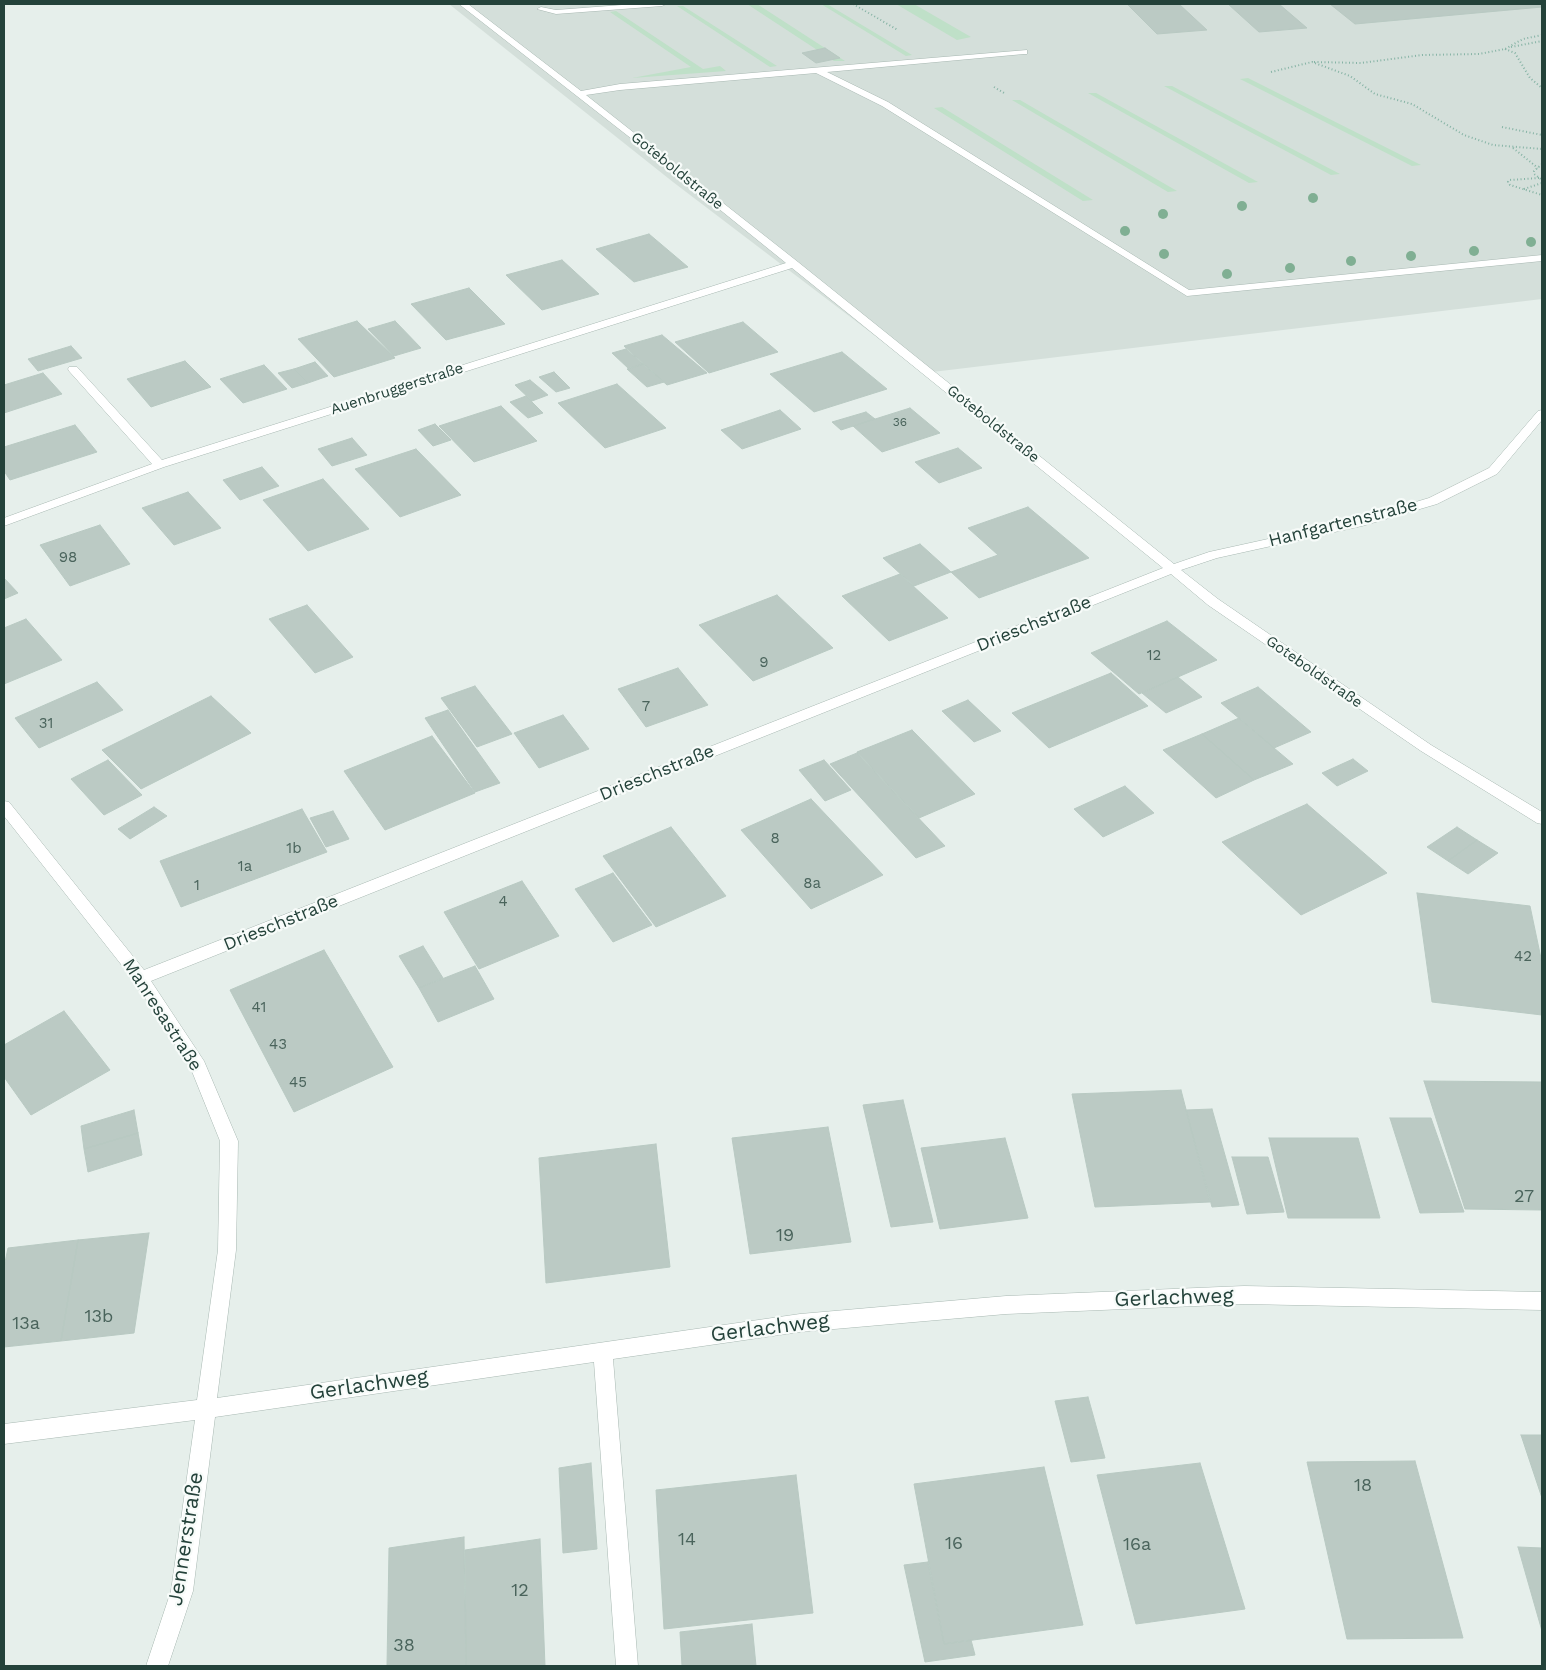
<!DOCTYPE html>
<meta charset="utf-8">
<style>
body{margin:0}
#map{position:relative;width:1546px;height:1670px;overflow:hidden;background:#e6efeb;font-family:"Work Sans",sans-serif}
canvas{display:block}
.frame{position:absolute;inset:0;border:5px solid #24423a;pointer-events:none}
</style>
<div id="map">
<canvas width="1546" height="1670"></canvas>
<div class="frame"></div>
</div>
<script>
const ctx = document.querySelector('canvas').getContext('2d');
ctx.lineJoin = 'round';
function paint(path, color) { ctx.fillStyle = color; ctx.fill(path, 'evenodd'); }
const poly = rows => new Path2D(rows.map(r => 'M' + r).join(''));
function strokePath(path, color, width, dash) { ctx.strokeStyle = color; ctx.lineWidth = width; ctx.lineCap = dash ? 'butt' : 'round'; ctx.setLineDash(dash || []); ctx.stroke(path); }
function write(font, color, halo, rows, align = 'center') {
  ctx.font = font + ' "Work Sans",sans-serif'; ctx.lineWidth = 4.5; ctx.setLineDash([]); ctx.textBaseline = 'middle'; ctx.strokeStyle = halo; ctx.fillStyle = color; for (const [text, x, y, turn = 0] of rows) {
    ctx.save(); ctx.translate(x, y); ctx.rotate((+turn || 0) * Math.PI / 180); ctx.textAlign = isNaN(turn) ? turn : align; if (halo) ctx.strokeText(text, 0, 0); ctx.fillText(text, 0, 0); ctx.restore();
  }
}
const built = poly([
 [449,4,1542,4,1542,299,924,373,673,182]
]);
const green = poly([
 [747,4,757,4,845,61,834,61],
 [821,4,827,4,912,55,906,56],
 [896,4,914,4,971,37,957,40],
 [677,6,683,6,777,66,770,67],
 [616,11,703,69,720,66,726,71,632,78,691,67,610,12],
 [1248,78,1421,165,1412,166,1240,79],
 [1164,86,1172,86,1340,174,1331,175],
 [1088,93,1096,93,1258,182,1249,183],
 [1020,100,1177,191,1168,192,1012,100],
 [942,107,1093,200,1083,201,934,108]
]);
const building = poly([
 [1127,4,1179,4,1207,30,1157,34,1127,4],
 [1228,4,1279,4,1307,28,1259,32,1228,4],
 [1330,4,1542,4,1542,7,1355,24,1330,4],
 [825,48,840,58,816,63,802,53,825,48],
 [649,234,688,267,634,282,596,249,649,234],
 [562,260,599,294,542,310,506,275,562,260],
 [469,288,505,324,446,340,411,304,469,288],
 [357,321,395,358,334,377,298,339,357,321],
 [395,321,421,348,394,356,368,329,395,321],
 [743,322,778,352,709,373,675,342,743,322],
 [662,335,707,373,667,385,624,346,662,335],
 [71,346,82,358,38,371,28,359,71,346],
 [626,349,643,364,629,369,612,353,626,349],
 [842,352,887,389,814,412,770,374,842,352],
 [185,361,211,387,151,407,127,379,185,361],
 [315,362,328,376,308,383,294,369,315,362],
 [643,364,664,382,647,387,627,369,643,364],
 [264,365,287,389,243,403,220,379,264,365],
 [294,369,308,383,292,388,278,373,294,369],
 [554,372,570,388,556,392,539,377,554,372],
 [43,373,62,394,4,413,4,385,43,373],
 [530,380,548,395,532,401,515,385,530,380],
 [617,384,666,428,605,448,558,403,617,384],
 [526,396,543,413,528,418,510,402,526,396],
 [501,406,537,441,474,462,439,426,501,406],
 [910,408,940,433,882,452,853,426,910,408],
 [780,410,801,429,742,449,721,430,780,410],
 [866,412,875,419,841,430,832,422,866,412],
 [435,424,451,440,433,446,418,430,435,424],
 [75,425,97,452,10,480,4,471,4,447,75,425],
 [352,438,367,455,332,466,318,449,352,438],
 [958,448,982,468,939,483,915,462,958,448],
 [416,449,461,495,400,517,355,469,416,449],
 [262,467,279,486,240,500,223,480,262,467],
 [323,479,369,529,308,551,263,500,323,479],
 [188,492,221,528,174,545,142,508,188,492],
 [1028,507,1089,558,979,598,951,572,998,555,968,528,1028,507],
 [100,525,130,564,70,586,40,545,100,525],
 [920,544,951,572,914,586,883,558,920,544],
 [900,574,948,618,889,641,842,596,900,574],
 [4,578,18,593,4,599,4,578],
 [777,595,833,648,753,681,699,625,777,595],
 [307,605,353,657,315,673,269,619,307,605],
 [26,619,62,660,4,684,4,628,26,619],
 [1167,621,1217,660,1139,694,1091,653,1167,621],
 [678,668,708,705,646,727,618,689,678,668],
 [1111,673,1148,706,1049,748,1012,713,1111,673],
 [1178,677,1202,697,1166,713,1142,693,1178,677],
 [97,682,123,710,39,748,15,718,97,682],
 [475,686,512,734,477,747,441,698,475,686],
 [1258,687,1311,732,1274,748,1221,703,1258,687],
 [211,696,251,733,141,789,102,750,211,696],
 [968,700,1001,731,974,742,942,711,968,700],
 [448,710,500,783,475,792,425,718,448,710],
 [563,715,589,749,539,768,514,733,563,715],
 [1239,718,1274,748,1293,764,1254,780,1202,734,1239,718],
 [912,730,975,794,919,818,857,752,912,730],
 [1202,734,1254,780,1216,798,1163,750,1202,734],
 [432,736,475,793,385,830,344,771,432,736],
 [857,753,945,846,916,858,830,764,857,753],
 [1353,759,1368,771,1337,786,1322,773,1353,759],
 [108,760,142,795,104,815,71,779,108,760],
 [824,760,851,790,825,801,799,770,824,760],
 [1125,786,1154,813,1103,837,1074,809,1125,786],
 [811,799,883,875,811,909,741,830,811,799],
 [1307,804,1387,873,1301,915,1222,842,1307,804],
 [154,807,167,816,130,839,118,829,154,807],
 [302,809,327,852,181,907,160,861,302,809],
 [333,811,349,839,326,847,310,818,333,811],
 [671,827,726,896,656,927,603,856,671,827],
 [1457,827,1477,840,1448,861,1427,847,1457,827],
 [1477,840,1498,853,1468,874,1448,861,1477,840],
 [613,873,652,925,613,942,575,889,613,873],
 [522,881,559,936,479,969,444,912,522,881],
 [1417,893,1530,906,1542,963,1542,1015,1432,1002,1417,893],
 [423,946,443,978,419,988,399,956,423,946],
 [324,950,393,1067,294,1112,230,990,324,950],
 [475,966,494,999,438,1022,419,988,475,966],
 [64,1011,110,1070,31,1115,4,1077,4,1045,64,1011],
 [1424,1081,1542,1082,1542,1210,1465,1209,1424,1081],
 [1181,1090,1210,1202,1095,1207,1072,1094,1181,1090],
 [903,1100,933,1222,891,1227,863,1105,903,1100],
 [1212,1109,1239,1205,1212,1207,1186,1110,1212,1109],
 [134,1110,138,1133,84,1149,81,1126,134,1110],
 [1390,1118,1431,1118,1464,1212,1420,1213,1390,1118],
 [828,1127,851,1242,750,1254,732,1138,828,1127],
 [138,1133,142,1155,88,1172,84,1149,138,1133],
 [1005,1138,1028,1218,940,1229,921,1148,1005,1138],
 [1269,1138,1358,1138,1380,1218,1288,1218,1269,1138],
 [656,1144,670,1267,546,1283,539,1158,656,1144],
 [1232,1157,1268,1157,1284,1212,1247,1214,1232,1157],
 [149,1233,134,1333,61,1341,78,1240,149,1233],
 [78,1240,61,1341,4,1347,4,1267,8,1248,78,1240],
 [1088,1397,1105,1458,1071,1462,1055,1401,1088,1397],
 [1521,1435,1542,1435,1542,1498,1521,1435],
 [1415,1461,1463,1638,1347,1639,1307,1462,1415,1461],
 [591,1463,597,1549,563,1553,559,1468,591,1463],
 [1200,1463,1245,1609,1136,1624,1097,1475,1200,1463],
 [1044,1467,1083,1625,944,1644,914,1484,1044,1467],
 [796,1475,813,1613,664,1629,656,1490,796,1475],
 [464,1537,466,1666,387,1666,389,1548,464,1537],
 [540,1539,545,1666,466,1666,465,1550,540,1539],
 [1518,1547,1542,1548,1542,1631,1518,1547],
 [928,1562,944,1644,971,1640,975,1655,925,1662,904,1565,928,1562],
 [752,1624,756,1666,682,1666,680,1632,752,1624]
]);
const path = poly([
 [853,4,898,30],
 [1511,47,1542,41],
 [1505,49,1515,53,1530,78,1542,88],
 [1314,62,1361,63,1422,55,1479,54,1505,49,1523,39,1542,35],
 [1271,72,1312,62,1350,76,1375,94,1412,104,1464,135,1493,145,1542,149],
 [994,87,1006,94],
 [1502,127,1542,135],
 [1513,148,1538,168],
 [1542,164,1534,171,1534,174,1542,180],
 [1539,178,1509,180,1508,182,1510,185,1542,195],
 [1524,189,1542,183]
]);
const minor = poly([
 [459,4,468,4,581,91,620,84,1027,50,1027,54,1024,54,827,72,888,102,1189,290,1542,255,1542,261,1187,296,882,106,816,73,620,90,586,95,798,262,1174,564,1209,552,1359,519,1429,498,1489,468,1538,411,1542,410,1542,420,1497,474,1437,504,1362,526,1217,558,1181,570,1218,599,1431,745,1542,812,1542,824,1537,823,1421,751,1208,605,1171,574,151,981,204,1061,238,1141,236,1250,217,1398,800,1314,1006,1296,1244,1286,1542,1292,1542,1310,1244,1304,1006,1314,800,1332,613,1359,638,1666,616,1666,594,1362,215,1417,193,1591,168,1666,146,1666,171,1591,195,1420,4,1444,4,1424,197,1400,218,1250,220,1141,191,1069,135,982,4,816,4,801,9,802,144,970,1163,568,792,268,164,467,4,526,4,518,152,464,69,371,68,369,69,367,77,367,162,460,786,263,646,150,459,4],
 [635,4,666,4,662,6,556,14,537,9,541,7,556,10,635,4]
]);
const trees = [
 [1313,198],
 [1242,206],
 [1163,214],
 [1125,231],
 [1531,242],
 [1474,251],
 [1164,254],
 [1411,256],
 [1351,261],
 [1290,268],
 [1227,274]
];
const farNumbernames = [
 ["36",900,422]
];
const farStreetnames = [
 ["Goteboldstraße",677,171,39],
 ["Auenbruggerstraße",397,389,-18],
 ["Goteboldstraße",993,424,39],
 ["Goteboldstraße",1314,672,35]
];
const numberNames = [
 ["98",68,558],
 ["12",1154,656],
 ["9",764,663],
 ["7",646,707],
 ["31",46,724],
 ["8",775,839],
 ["1b",294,849],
 ["1a",245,867],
 ["8a",812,884],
 ["1",197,886],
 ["4",503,902],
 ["42",1523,957],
 ["41",259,1008],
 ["43",278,1045],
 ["45",298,1083]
];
const streetNames = [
 ["Hanfgartenstraße",1343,523,-14],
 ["Drieschstraße",1034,624,-22],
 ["Drieschstraße",657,773,-22],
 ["Drieschstraße",281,923,-22],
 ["Manresastraße",162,1015,57]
];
const nearNumbernames = [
 ["27",1524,1197],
 ["19",785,1236],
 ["13b",99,1317],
 ["13a",26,1324],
 ["18",1363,1486],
 ["14",687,1540],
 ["16",954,1544],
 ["16a",1137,1545],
 ["12",520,1591],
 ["38",404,1646]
];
const nearStreetnames = [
 ["Gerlachweg",1174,1298,-2],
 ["Gerlachweg",770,1328,-7],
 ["Gerlachweg",369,1385,-8],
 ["Jennerstraße",186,1539,-81]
];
paint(built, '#d4dfda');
paint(green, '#bfe0c8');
paint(building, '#bbcac4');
strokePath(building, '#b8c9c2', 1);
strokePath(minor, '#a8b8b2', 1);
strokePath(path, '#86b3a5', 2, [1, 2.5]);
paint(minor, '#fff');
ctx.fillStyle = '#80af93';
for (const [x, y] of trees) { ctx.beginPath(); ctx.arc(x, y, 5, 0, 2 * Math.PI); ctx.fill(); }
write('12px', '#4a645c', null, farNumbernames);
write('15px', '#24423a', '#f7fbf9', farStreetnames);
write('15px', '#4a645c', null, numberNames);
write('18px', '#24423a', '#f7fbf9', streetNames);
write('18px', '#4a645c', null, nearNumbernames);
write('21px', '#24423a', '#f7fbf9', nearStreetnames);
</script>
